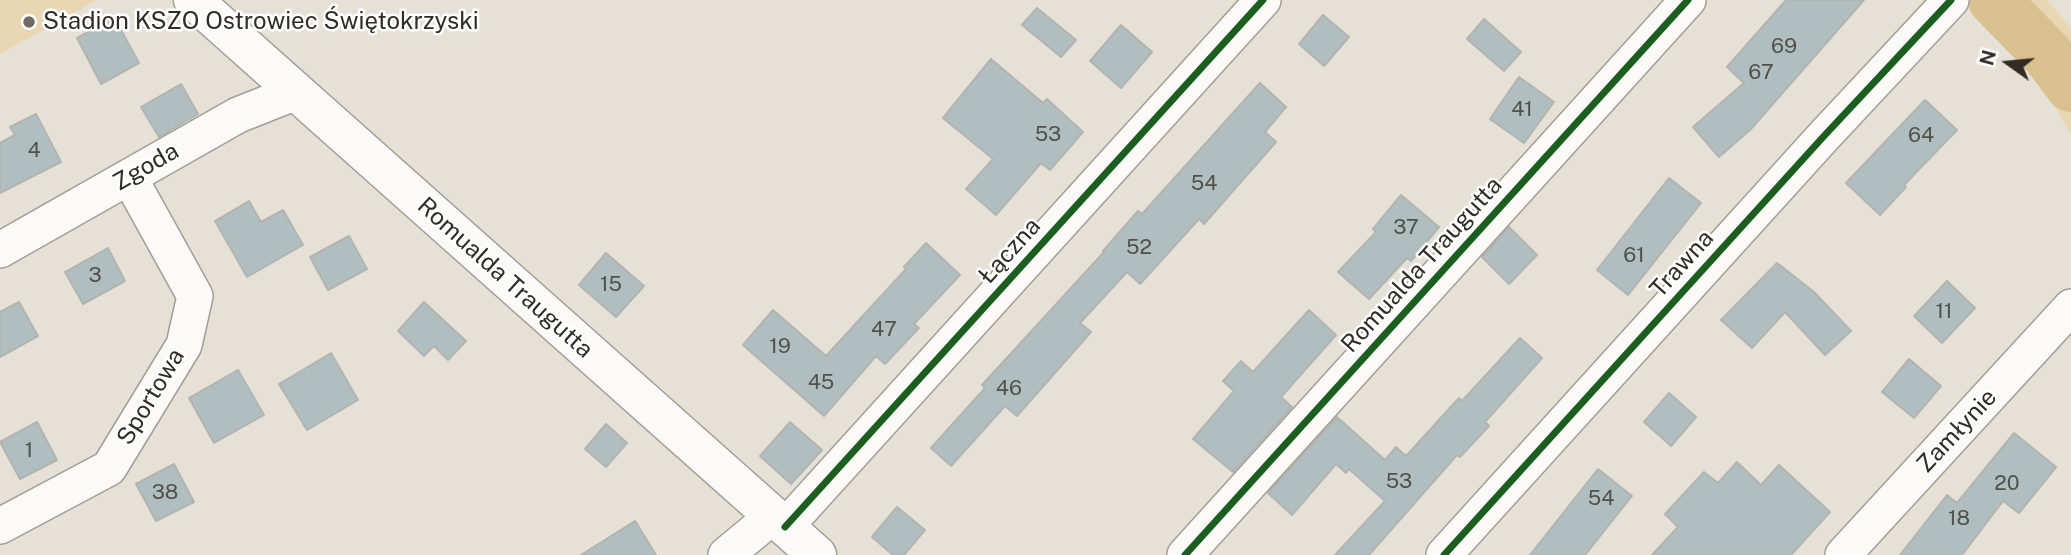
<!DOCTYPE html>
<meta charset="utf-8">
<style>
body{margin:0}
#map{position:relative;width:2071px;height:555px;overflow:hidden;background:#e6e1d6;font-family:"Public Sans",sans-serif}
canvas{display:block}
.north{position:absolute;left:1973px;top:28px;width:70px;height:70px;-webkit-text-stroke:5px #fff;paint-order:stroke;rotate:285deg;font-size:19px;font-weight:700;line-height:28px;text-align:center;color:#312d26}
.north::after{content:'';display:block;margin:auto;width:24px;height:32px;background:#312d26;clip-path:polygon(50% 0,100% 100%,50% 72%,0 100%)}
</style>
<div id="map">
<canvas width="2071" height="555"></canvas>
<div class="north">N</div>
</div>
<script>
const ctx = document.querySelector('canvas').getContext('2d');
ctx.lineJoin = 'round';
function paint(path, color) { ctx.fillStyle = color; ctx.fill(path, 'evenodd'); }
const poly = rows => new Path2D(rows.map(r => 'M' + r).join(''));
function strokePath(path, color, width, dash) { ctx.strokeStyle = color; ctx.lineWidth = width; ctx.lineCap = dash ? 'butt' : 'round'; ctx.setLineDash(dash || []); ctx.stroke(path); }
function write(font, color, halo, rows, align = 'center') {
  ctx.font = font + ' "Public Sans",sans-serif'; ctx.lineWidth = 5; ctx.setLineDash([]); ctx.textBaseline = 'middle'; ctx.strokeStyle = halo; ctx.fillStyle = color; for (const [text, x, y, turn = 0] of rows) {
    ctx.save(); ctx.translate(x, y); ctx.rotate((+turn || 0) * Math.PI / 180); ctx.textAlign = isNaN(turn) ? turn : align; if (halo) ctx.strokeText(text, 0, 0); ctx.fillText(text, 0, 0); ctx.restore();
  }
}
const green = poly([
 [0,0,97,0,0,54],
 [1964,0,2047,0,2071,27,2071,134,2022,52]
]);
const river = poly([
 [1994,0,2047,54,2071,86]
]);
const building = poly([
 [1786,0,1864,0,1751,129,1719,157,1693,127,1744,83,1727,67,1786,0],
 [1037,8,1076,40,1061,57,1022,25,1037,8],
 [1323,15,1349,37,1324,66,1299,44,1323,15],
 [114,17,139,63,101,84,77,38,114,17],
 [1484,19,1521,52,1504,71,1467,39,1484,19],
 [1121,25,1152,52,1121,88,1090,61,1121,25],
 [991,59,1043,103,1047,99,1083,132,1050,170,1041,163,996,215,966,189,993,159,943,118,991,59],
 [1519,77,1554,102,1524,143,1490,119,1519,77],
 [1260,83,1286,107,1265,132,1276,142,1204,224,1199,219,1140,284,1127,272,1080,323,1091,332,1017,416,1005,406,951,466,931,448,985,388,982,385,1104,252,1103,251,1138,211,1142,214,1260,83],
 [181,84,198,114,159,137,141,107,181,84],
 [1925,100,1957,130,1904,185,1906,187,1880,215,1846,183,1925,100],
 [36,114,61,162,0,193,0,143,15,135,10,127,36,114],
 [1669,178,1701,203,1628,295,1597,270,1669,178],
 [1401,195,1439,227,1411,261,1407,258,1369,299,1338,272,1376,232,1373,229,1401,195],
 [249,201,261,222,283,210,303,245,247,277,215,221,249,201],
 [1509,227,1537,255,1509,284,1482,257,1509,227],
 [349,236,367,269,328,290,310,257,349,236],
 [926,243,960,275,914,324,919,328,885,364,876,356,824,416,743,345,773,310,826,356,906,269,904,267,926,243],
 [108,248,125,281,83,304,65,272,108,248],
 [606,253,644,286,616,317,579,285,606,253],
 [1777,263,1814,292,1851,331,1825,355,1785,312,1752,348,1721,320,1777,263],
 [1947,281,1975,308,1942,343,1914,316,1947,281],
 [19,302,38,336,0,357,0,312,19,302],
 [424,302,466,341,448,360,434,346,424,356,398,331,424,302],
 [1309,310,1336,335,1281,397,1292,407,1233,472,1193,439,1234,391,1223,381,1241,361,1253,372,1309,310],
 [1520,338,1542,358,1485,422,1489,426,1460,457,1457,455,1369,555,1335,555,1385,501,1349,469,1346,473,1336,464,1292,515,1268,493,1337,417,1385,460,1396,447,1406,456,1459,398,1462,401,1520,338],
 [331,353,358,400,307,430,279,384,331,353],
 [1909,359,1941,386,1914,418,1882,392,1909,359],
 [238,370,264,415,214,443,189,398,238,370],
 [1669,393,1696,417,1671,446,1644,422,1669,393],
 [37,422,57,460,20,479,0,442,37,422],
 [790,422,822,450,791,484,760,456,790,422],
 [606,424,627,443,606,467,585,449,606,424],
 [2014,433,2056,467,2019,513,2003,501,1962,555,1900,555,1947,495,1957,503,2014,433],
 [1737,462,1761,485,1779,465,1830,512,1791,555,1652,555,1678,527,1665,514,1704,472,1718,483,1737,462],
 [174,464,194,502,156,521,136,484,174,464],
 [1598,469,1632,496,1585,555,1530,555,1598,469],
 [897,507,925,530,904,555,893,555,872,537,897,507],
 [635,521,656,555,581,555,635,521]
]);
const minor = poly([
 [0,250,238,115,296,92],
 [0,526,109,468,184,345,195,296,129,177],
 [785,527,1263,0],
 [726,555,773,516],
 [1185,555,1688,0],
 [1444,555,1824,136,1951,0],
 [1843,555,2071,307]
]);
const secondary = poly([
 [193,0,817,555]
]);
const cycleway = poly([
 [785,527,1263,0],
 [1185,555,1688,0],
 [1444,555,1824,136,1951,0]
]);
const markers = [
 [29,22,7,"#706c64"]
];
const numberNames = [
 ["69",1784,47],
 ["67",1761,73],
 ["41",1522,110],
 ["53",1048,135],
 ["64",1921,136],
 ["4",34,151],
 ["54",1204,184],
 ["37",1406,228],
 ["52",1139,248],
 ["61",1634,256],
 ["3",95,276],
 ["15",611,285],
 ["11",1944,312],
 ["47",884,330],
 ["19",780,347],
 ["45",821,383],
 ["46",1009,389],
 ["1",29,451],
 ["53",1399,482],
 ["20",2007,484],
 ["38",165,493],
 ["54",1601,499],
 ["18",1959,519]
];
const poiNames = [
 ["Stadion KSZO Ostrowiec Świętokrzyski",43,22]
];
const streetNames = [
 ["Zgoda",146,167,-30],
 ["Łączna",1010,251,-48],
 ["Trawna",1682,264,-48],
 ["Romualda Traugutta",1422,265,-48],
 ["Romualda Traugutta",505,278,42],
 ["Sportowa",151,397,-59],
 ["Zamłynie",1957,431,-47]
];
paint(green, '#e9d7b3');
strokePath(river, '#d8c08f', 52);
paint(building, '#b0bebf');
strokePath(building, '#b2b4b1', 2);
strokePath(minor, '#a29e96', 38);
strokePath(secondary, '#a29e96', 41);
strokePath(minor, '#fbfaf9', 35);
strokePath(secondary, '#fbfaf9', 38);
strokePath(cycleway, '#1b5e20', 7);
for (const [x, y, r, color] of markers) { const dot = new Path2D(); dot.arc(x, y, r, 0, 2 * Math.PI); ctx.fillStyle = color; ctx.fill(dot); strokePath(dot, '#fff', 2.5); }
write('21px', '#51514c', null, numberNames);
write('24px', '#312d26', '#fff', poiNames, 'left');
write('24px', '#312d26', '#fff', streetNames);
</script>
